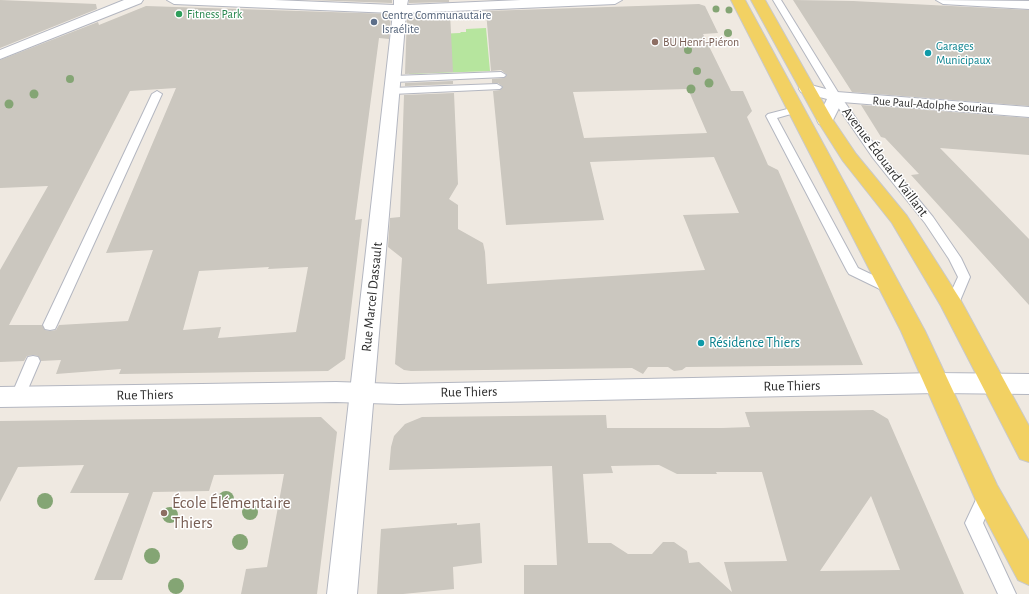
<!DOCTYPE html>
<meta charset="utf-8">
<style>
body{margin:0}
canvas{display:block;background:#efe9e1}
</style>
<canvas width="1029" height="594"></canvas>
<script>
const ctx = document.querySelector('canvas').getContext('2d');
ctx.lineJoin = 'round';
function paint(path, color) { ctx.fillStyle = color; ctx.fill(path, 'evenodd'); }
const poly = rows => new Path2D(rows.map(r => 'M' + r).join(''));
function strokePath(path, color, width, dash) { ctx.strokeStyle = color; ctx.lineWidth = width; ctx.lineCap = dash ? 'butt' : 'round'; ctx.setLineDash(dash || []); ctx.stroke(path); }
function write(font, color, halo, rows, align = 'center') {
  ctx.font = font + ' "Alegreya Sans",sans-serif'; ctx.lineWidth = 3; ctx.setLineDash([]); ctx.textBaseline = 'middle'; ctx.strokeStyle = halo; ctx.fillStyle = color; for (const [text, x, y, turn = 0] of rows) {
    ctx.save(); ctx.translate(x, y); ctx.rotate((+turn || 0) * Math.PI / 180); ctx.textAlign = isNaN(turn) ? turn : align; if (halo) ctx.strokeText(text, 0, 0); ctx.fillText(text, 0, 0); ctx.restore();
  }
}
const green = poly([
 [486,28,490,71,409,74,412,35,460,33,461,32,466,32,466,29]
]);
const building = poly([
 [0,0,96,4,97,9,0,48],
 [310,0,392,0,392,3],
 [409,0,449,0,449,2,409,3],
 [793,0,853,1,1029,10,1029,106,852,92],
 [699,4,705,6,718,33,703,34,731,91,743,91,752,111,747,117,768,165,778,170,863,365,686,367,682,370,674,371,668,367,648,367,643,374,632,368,411,371,404,370,395,364,402,258,388,247,390,218,400,217,404,95,454,93,458,184,449,199,458,205,458,229,483,243,485,252,487,284,705,270,683,215,739,213,714,157,590,162,604,220,506,225,493,91,500,90,503,87,498,83,492,83,492,79,504,78,507,75,501,70,491,71,486,11],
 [688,89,707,133,584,138,573,92],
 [146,6,391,14,389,39,379,38,355,220,362,219,345,359,328,371,119,374,121,369,56,374,61,360,41,361,38,356,33,355,27,356,24,361,0,362,0,270,48,186,0,188,0,60,98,22,99,25],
 [176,88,106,253,153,250,128,321,59,325,56,330,50,331,45,330,42,325,9,325,130,91],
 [269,267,268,269,308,267,296,332,218,338,221,327,183,330,199,271],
 [450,13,453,72,405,74,407,14],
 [453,81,453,84,405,86,405,83],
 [861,105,1029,118,1029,155,940,148,1029,239,1029,305,911,175,919,174,885,138,881,137],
 [873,410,888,419,964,594,524,594,524,565,557,565,552,466,389,470,391,447,394,436,405,424,422,417,606,415,607,428,722,428,750,427,745,412],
 [659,465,677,474,717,474,716,472,762,472,787,561,724,562,732,592,699,562,689,563,687,551,674,542,663,542,652,554,628,554,611,543,588,543,583,474,613,473,611,466],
 [871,496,900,570,820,571],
 [321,417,337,432,317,594,241,594,246,569,267,567,284,474,214,475,209,491,153,492,122,580,94,580,129,493,70,493,84,465,18,467,0,502,0,421],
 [457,523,457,525,480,523,482,563,453,567,454,589,403,594,377,594,381,529]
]);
const lane = poly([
 [773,0,781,0,841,97,881,154,933,217,961,258,970,277,957,308,947,308,945,305,958,277,949,259,925,223,873,158,831,97,773,0],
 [501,72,506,75,504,77,394,82,389,79,394,76,501,72],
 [497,84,502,87,500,89,392,94,387,91,392,88,497,84],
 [157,91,162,94,57,325,55,329,50,330,45,329,43,325,152,94,157,91],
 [795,107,798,108,800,110,798,112,777,118,858,268,896,286,897,289,896,292,886,292,849,274,847,271,766,116,768,114,795,107],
 [33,356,38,357,40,361,25,396,23,400,18,402,13,400,11,396,26,361,28,357,33,356],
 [987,487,993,489,995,494,983,523,1016,594,998,594,965,523,981,489,987,487]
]);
const street = poly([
 [167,0,274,0,394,5,394,0,408,0,407,5,521,0,622,0,615,4,406,13,357,594,327,594,393,13,174,4,167,0],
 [936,0,1029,1,1029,9,943,4,936,0],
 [807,84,837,92,1029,107,1029,117,842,102,831,124,825,125,819,124,817,120,827,99,801,92,799,89,801,86,807,84],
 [937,373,1029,374,1029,394,937,393,928,390,925,383,928,376,937,373]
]);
const secondary = poly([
 [124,0,143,0,141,3,0,59,0,50,124,0],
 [937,373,946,376,949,383,946,390,937,393,399,404,336,402,0,407,0,387,336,382,399,384,937,373]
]);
const primary = poly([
 [731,0,745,0,925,331,997,485,1029,541,1029,585,1018,580,977,503,901,331,731,0],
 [751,0,765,0,833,120,856,154,907,216,960,299,1029,426,1029,462,1020,459,941,306,892,223,843,161,817,120,751,0]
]);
const trees = [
 [716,9,3.5],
 [729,10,3.5],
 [728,33,4],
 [688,50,4],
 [697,71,4],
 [70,79,4],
 [709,83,4.5],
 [691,89,4.5],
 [34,94,4.5],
 [9,104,4.5],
 [226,499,8],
 [45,501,8],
 [250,512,8],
 [170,515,8],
 [240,542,8],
 [152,556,8],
 [176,586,8]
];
const markers = [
 [179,14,4,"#2e9e5b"],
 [374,22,4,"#5c6f8a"],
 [655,42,4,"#8d6e63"],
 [928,53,4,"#0f9aa8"],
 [701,343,4,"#0f9aa8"],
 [164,513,4,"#8d6e63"]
];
const farLeisurenames = [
 ["Fitness Park",187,14]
];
const farServicenames = [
 ["Centre Communautaire",382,15],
 ["Israélite",382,29]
];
const farEducationnames = [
 ["BU Henri-Piéron",663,42]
];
const farCulturenames = [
 ["Garages",936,46],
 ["Municipaux",936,60]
];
const farStreetnames = [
 ["Rue Paul-Adolphe Souriau",933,105,4]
];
const streetNames = [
 ["Avenue Édouard Vaillant",885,162,53],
 ["Rue Marcel Dassault",372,297,-84],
 ["Rue Thiers",792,386,-1],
 ["Rue Thiers",469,392,-1],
 ["Rue Thiers",145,395,-1]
];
const cultureNames = [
 ["Résidence Thiers",709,343]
];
const nearEducationnames = [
 ["École Élémentaire",172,503],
 ["Thiers",172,523]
];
paint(green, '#b6e59e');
paint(building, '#cbc7bf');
strokePath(lane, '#b4b7c1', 2);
strokePath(street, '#b4b7c1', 2);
strokePath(secondary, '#b4b7c1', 2);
strokePath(primary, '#c9c9c9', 2);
paint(lane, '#fff');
paint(street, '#fff');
paint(secondary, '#fff');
paint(primary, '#f2d163');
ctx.fillStyle = '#84a574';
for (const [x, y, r] of trees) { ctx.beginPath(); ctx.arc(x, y, r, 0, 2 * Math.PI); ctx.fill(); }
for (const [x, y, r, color] of markers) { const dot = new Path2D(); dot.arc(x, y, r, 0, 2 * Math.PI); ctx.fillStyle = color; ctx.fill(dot); strokePath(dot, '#fff', 1.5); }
write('12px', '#27864d', '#fff', farLeisurenames, 'left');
write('12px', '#4e5e75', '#fff', farServicenames, 'left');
write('12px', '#785e54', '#fff', farEducationnames, 'left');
write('12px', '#0d838f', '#fff', farCulturenames, 'left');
write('12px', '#2e2e2e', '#fff', farStreetnames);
write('14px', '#2e2e2e', '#fff', streetNames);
write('14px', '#0d838f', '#fff', cultureNames, 'left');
write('17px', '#785e54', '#fff', nearEducationnames, 'left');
</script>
